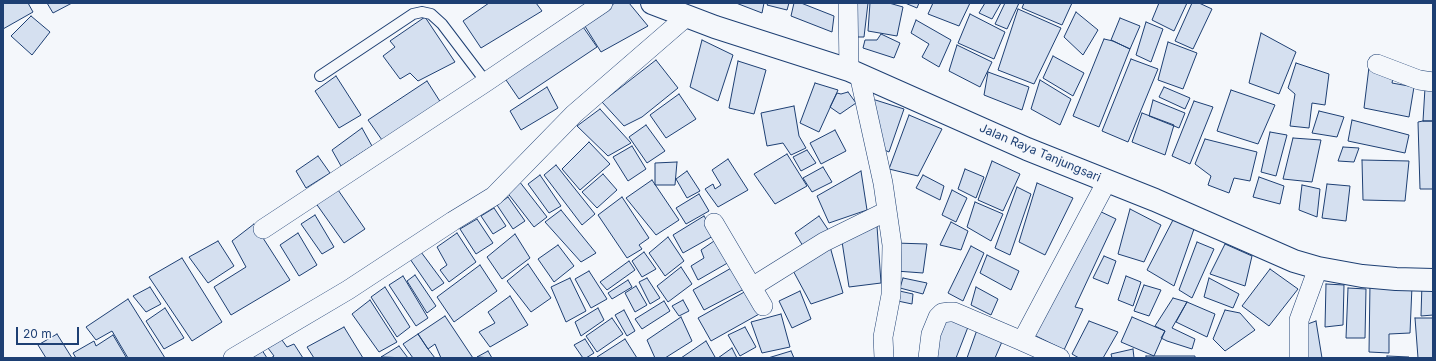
<!DOCTYPE html>
<style>
body{margin:0}
#map{position:relative;width:1436px;height:361px;overflow:hidden;background:#f4f7fb;font-family:Inter,sans-serif}
canvas{display:block}
.frame{position:absolute;inset:0;border:4px solid #1d3f73;pointer-events:none}
.scale{position:absolute;left:16px;top:327px;width:63px;height:18px;box-sizing:border-box;border:2px solid #1d3f73;border-top:0;padding-left:5px;font-size:12px;line-height:14px;white-space:nowrap;color:#1d3f73;-webkit-text-stroke:3px #f4f7fb;paint-order:stroke}
</style>
<div id="map">
<canvas width="1436" height="361"></canvas>
<div class="frame"></div>
<div class="scale">20 m</div>
</div>
<script>
const ctx = document.querySelector('canvas').getContext('2d');
ctx.lineJoin = 'round';
function paint(path, color) { ctx.fillStyle = color; ctx.fill(path, 'evenodd'); }
const poly = rows => new Path2D(rows.map(r => 'M' + r).join(''));
function strokePath(path, color, width, dash) { ctx.strokeStyle = color; ctx.lineWidth = width; ctx.lineCap = dash ? 'butt' : 'round'; ctx.setLineDash(dash || []); ctx.stroke(path); }
function write(font, color, halo, rows, align = 'center') {
  ctx.font = font + ' Inter,sans-serif'; ctx.lineWidth = 3; ctx.setLineDash([]); ctx.textBaseline = 'middle'; ctx.strokeStyle = halo; ctx.fillStyle = color; for (const [text, x, y, turn = 0] of rows) {
    ctx.save(); ctx.translate(x, y); ctx.rotate((+turn || 0) * Math.PI / 180); ctx.textAlign = isNaN(turn) ? turn : align; if (halo) ctx.strokeText(text, 0, 0); ctx.fillText(text, 0, 0); ctx.restore();
  }
}
const building = poly([
 [3,3,28,3,33,12,3,29,3,3],
 [47,3,72,3,53,13,47,3],
 [489,3,536,3,542,11,481,48,463,21,489,3],
 [615,3,629,3,648,26,601,52,583,23,615,3],
 [736,3,764,3,762,13,736,3],
 [768,3,789,3,787,10,767,5,768,3],
 [794,3,801,3,834,16,832,32,791,16,794,3],
 [854,3,868,3,864,37,857,37,854,3],
 [870,3,889,3,903,7,897,36,868,31,870,3],
 [905,3,919,3,917,8,905,3],
 [933,3,970,3,959,26,928,14,933,3],
 [985,3,1001,3,992,19,979,13,985,3],
 [1005,3,1019,3,1007,29,995,24,1005,3],
 [1024,3,1072,3,1062,25,1022,8,1024,3],
 [1159,3,1187,3,1174,31,1152,20,1159,3],
 [1192,3,1199,3,1212,9,1193,49,1175,41,1192,3],
 [1018,9,1061,28,1034,84,998,70,1018,9],
 [1076,12,1098,30,1083,55,1064,37,1076,12],
 [970,14,1005,32,994,59,958,43,970,14],
 [31,16,50,32,32,55,11,36,31,16],
 [425,17,455,62,418,81,410,73,400,79,383,56,395,47,390,41,425,17],
 [1120,18,1140,26,1130,49,1111,40,1120,18],
 [916,20,951,40,939,67,922,57,929,44,911,33,916,20],
 [1146,22,1163,29,1151,62,1136,55,1146,22],
 [581,24,597,47,519,99,504,77,581,24],
 [1261,33,1296,52,1279,94,1249,83,1261,33],
 [881,34,900,43,894,58,863,48,865,40,877,40,881,34],
 [1104,39,1113,41,1130,49,1099,127,1073,116,1104,39],
 [702,40,733,55,718,101,690,87,702,40],
 [1168,42,1197,53,1183,89,1158,80,1168,42],
 [957,45,992,62,980,87,949,71,957,45],
 [1053,56,1084,73,1073,96,1043,78,1053,56],
 [1131,59,1158,69,1128,142,1102,131,1131,59],
 [656,60,678,88,642,117,624,126,602,102,656,60],
 [738,61,766,70,754,114,729,108,738,61],
 [1296,63,1329,74,1325,105,1312,103,1309,128,1290,126,1295,94,1288,88,1296,63],
 [1369,67,1394,73,1392,83,1414,87,1409,117,1364,108,1369,67],
 [988,72,1029,87,1022,110,984,95,988,72],
 [336,76,361,115,339,128,315,91,336,76],
 [1040,80,1071,99,1060,125,1031,109,1040,80],
 [427,81,441,103,382,140,368,120,427,81],
 [815,83,838,90,819,132,800,123,815,83],
 [547,87,558,108,521,130,510,111,547,87],
 [1164,87,1190,98,1185,109,1159,97,1164,87],
 [1425,88,1433,89,1433,121,1423,121,1425,88],
 [1231,90,1275,105,1258,144,1217,131,1231,90],
 [848,92,856,103,840,114,830,107,837,93,841,94,848,92],
 [679,94,696,119,666,138,650,115,679,94],
 [869,98,904,109,889,152,880,148,869,98],
 [1153,100,1185,113,1179,128,1149,116,1153,100],
 [1194,101,1213,107,1190,164,1172,156,1194,101],
 [794,106,799,136,806,148,791,155,783,143,767,146,761,113,794,106],
 [600,109,631,143,608,156,577,126,600,109],
 [1319,111,1344,117,1337,137,1312,133,1319,111],
 [1142,113,1174,125,1165,155,1132,142,1142,113],
 [909,115,942,129,918,176,889,169,909,115],
 [1352,120,1409,135,1405,153,1348,141,1352,120],
 [1423,121,1433,121,1433,189,1420,189,1418,122,1423,121],
 [646,125,665,151,647,163,629,137,646,125],
 [362,128,372,146,341,166,332,150,362,128],
 [835,130,846,151,821,164,810,143,835,130],
 [1270,132,1287,135,1276,176,1261,172,1270,132],
 [1293,138,1321,140,1312,182,1283,179,1293,138],
 [1205,139,1257,152,1250,181,1234,178,1229,193,1208,185,1211,176,1195,164,1205,139],
 [589,142,610,164,580,190,562,169,589,142],
 [632,146,646,169,628,181,613,157,632,146],
 [1343,147,1359,148,1354,162,1338,161,1343,147],
 [807,150,816,163,801,171,793,157,807,150],
 [787,154,807,186,775,204,754,174,787,154],
 [318,156,330,173,306,188,296,171,318,156],
 [728,159,748,190,718,207,705,189,713,184,715,189,721,185,712,170,728,159],
 [1362,160,1409,161,1405,201,1363,200,1362,160],
 [992,161,1020,174,1003,211,978,200,992,161],
 [677,162,675,185,655,185,655,163,677,162],
 [556,165,595,214,582,225,544,175,556,165],
 [823,167,832,182,812,192,803,178,823,167],
 [965,169,984,177,976,198,958,189,965,169],
 [687,171,700,191,687,198,676,179,687,171],
 [861,171,867,210,829,223,817,196,861,171],
 [603,174,617,190,597,208,582,192,603,174],
 [540,175,561,206,549,213,528,184,540,175],
 [923,175,944,186,940,200,916,188,923,175],
 [1259,177,1284,186,1280,204,1253,197,1259,177],
 [652,180,679,220,656,235,626,198,652,180],
 [519,181,547,217,534,227,506,191,519,181],
 [1037,183,1073,198,1045,255,1019,242,1037,183],
 [1327,184,1350,186,1346,221,1322,218,1327,184],
 [1302,185,1320,189,1317,217,1299,210,1302,185],
 [336,187,365,229,344,243,315,202,336,187],
 [1017,187,1031,194,1010,255,995,248,1017,187],
 [952,190,967,198,956,222,942,215,952,190],
 [699,194,709,211,686,224,676,208,699,194],
 [508,197,525,221,513,229,497,205,508,197],
 [622,197,649,238,639,245,642,249,627,258,598,215,622,197],
 [975,202,1003,214,991,241,967,227,975,202],
 [494,208,506,226,493,234,481,216,494,208],
 [1095,209,1116,219,1075,307,1083,309,1064,350,1032,334,1095,209],
 [1130,209,1161,225,1144,262,1118,254,1130,209],
 [561,210,596,253,581,262,545,222,561,210],
 [315,215,334,247,322,254,301,224,315,215],
 [704,216,715,235,683,253,673,235,704,216],
 [819,216,831,234,806,251,795,233,819,216],
 [477,219,493,243,476,254,460,229,477,219],
 [1173,220,1194,229,1174,286,1147,270,1173,220],
 [951,222,968,231,961,250,940,245,951,222],
 [254,224,290,280,231,315,214,287,246,267,232,241,254,224],
 [877,226,881,283,849,287,841,235,877,226],
 [298,233,317,265,299,276,280,245,298,233],
 [457,233,476,262,449,282,440,270,447,265,437,247,457,233],
 [515,234,530,258,502,279,487,257,515,234],
 [668,237,684,261,665,276,649,253,668,237],
 [717,239,731,261,698,280,691,266,704,258,701,250,717,239],
 [218,241,234,266,208,283,189,257,218,241],
 [1197,242,1214,249,1192,298,1179,290,1197,242],
 [829,243,843,293,811,304,790,265,829,243],
 [895,243,927,244,923,273,896,271,895,243],
 [1225,244,1252,256,1245,286,1210,274,1225,244],
 [558,245,574,266,554,282,538,259,558,245],
 [971,246,984,253,963,301,948,293,971,246],
 [421,252,444,283,432,291,410,259,421,252],
 [644,252,656,269,642,277,632,261,644,252],
 [987,255,1019,271,1011,290,980,273,987,255],
 [1104,256,1116,261,1108,284,1093,278,1104,256],
 [182,258,222,322,192,341,149,277,182,258],
 [629,261,635,270,607,290,600,282,629,261],
 [528,264,551,298,531,312,507,281,528,264],
 [480,265,497,291,454,322,437,297,480,265],
 [681,267,692,284,668,302,657,286,681,267],
 [733,267,746,288,704,310,693,290,733,267],
 [1270,269,1298,289,1269,326,1242,306,1270,269],
 [589,271,607,299,591,308,575,279,589,271],
 [415,275,436,306,427,313,407,281,415,275],
 [403,276,428,318,416,326,389,285,403,276],
 [1126,276,1141,282,1133,306,1118,300,1126,276],
 [570,278,586,311,566,322,551,287,570,278],
 [647,278,660,298,650,304,639,282,647,278],
 [903,278,927,283,923,294,900,288,903,278],
 [1209,278,1239,294,1233,308,1204,297,1209,278],
 [628,280,632,287,612,299,608,293,628,280],
 [1422,283,1433,283,1433,315,1421,316,1422,283],
 [1326,284,1344,285,1343,325,1325,327,1326,284],
 [1370,284,1412,286,1410,333,1389,334,1389,353,1369,352,1370,284],
 [1144,285,1161,290,1149,316,1134,311,1144,285],
 [636,286,647,305,635,312,625,293,636,286],
 [150,287,161,304,146,312,133,296,150,287],
 [385,287,410,327,397,337,371,297,385,287],
 [976,287,998,299,991,315,971,305,976,287],
 [1348,288,1366,289,1365,338,1346,338,1348,288],
 [748,290,761,313,711,341,698,318,748,290],
 [895,290,913,294,912,304,893,300,895,290],
 [800,291,811,319,792,328,779,301,800,291],
 [510,296,528,325,490,347,479,332,495,323,488,312,510,296],
 [1173,298,1187,302,1172,328,1195,339,1192,349,1167,341,1161,338,1165,331,1155,326,1173,298],
 [128,299,165,358,128,358,112,331,96,340,86,327,128,299],
 [370,300,397,342,379,352,352,314,370,300],
 [683,300,689,311,679,316,672,306,683,300],
 [664,301,670,311,642,329,635,319,664,301],
 [1187,302,1215,314,1207,337,1176,322,1187,302],
 [165,308,184,338,164,349,146,321,165,308],
 [598,308,604,320,581,336,575,322,598,308],
 [624,310,635,331,627,336,615,315,624,310],
 [1225,310,1240,313,1255,330,1225,351,1213,339,1225,310],
 [781,314,790,347,762,353,751,322,781,314],
 [445,316,473,358,441,358,435,344,428,349,418,334,445,316],
 [943,316,968,327,956,358,931,358,943,316],
 [681,317,692,341,665,358,655,358,647,340,681,317],
 [1132,317,1165,331,1154,356,1121,342,1132,317],
 [612,318,623,334,597,352,586,336,612,318],
 [1415,318,1433,318,1433,358,1418,358,1415,318],
 [1089,321,1118,332,1103,358,1079,358,1072,354,1089,321],
 [1316,321,1322,358,1307,358,1302,326,1316,321],
 [344,327,363,358,314,358,307,347,344,327],
 [745,327,756,347,740,356,728,335,745,327],
 [978,327,1004,337,995,358,967,358,978,327],
 [57,334,72,358,46,358,38,345,57,334],
 [418,334,428,349,435,358,413,358,403,344,418,334],
 [113,335,126,357,124,358,76,358,73,353,94,341,96,346,113,335],
 [279,336,287,347,294,344,303,358,271,358,274,356,265,344,279,336],
 [585,339,594,353,586,358,583,358,574,345,585,339],
 [625,339,637,358,598,358,597,357,625,339],
 [706,341,715,357,713,358,681,358,706,341],
 [399,346,408,358,381,357,399,346],
 [260,347,267,358,246,358,260,347],
 [732,348,737,358,718,358,732,348],
 [1133,349,1134,358,1112,358,1111,354,1133,349],
 [488,351,492,358,477,357,488,351],
 [791,351,794,358,768,358,791,351],
 [1146,356,1195,356,1195,358,1146,358,1146,356],
 [1387,356,1409,357,1409,358,1387,358,1387,356]
]);
const lane = poly([
 [320,76,413,14,422,12,431,14,442,24,486,82]
]);
const street = poly([
 [848,3,849,70],
 [1377,64,1419,80,1433,82],
 [859,74,883,183,892,245,891,295,883,337,884,358],
 [714,223,763,306],
 [263,229,486,82,603,3],
 [752,287,824,242,887,211],
 [1022,341,1060,358],
 [233,358,348,290,453,221,494,196,574,114,686,17],
 [928,358,931,334,938,317,942,313,949,312,954,312,1022,341,1107,181],
 [1299,358,1299,320,1318,268]
]);
const highway = poly([
 [652,3,715,27,849,70,1027,149,1155,200,1294,261,1318,268,1362,276,1396,279,1433,280]
]);
const streetNames = [
 ["Jalan Raya Tanjungsari",1040,153,23]
];
paint(building, '#d5e0f0');
strokePath(building, '#1d3f73', 1);
strokePath(lane, '#1d3f73', 12);
strokePath(street, '#1d3f73', 20);
strokePath(highway, '#1d3f73', 24);
strokePath(lane, '#f4f7fb', 10);
strokePath(street, '#f4f7fb', 19);
strokePath(highway, '#f4f7fb', 22);
write('12px', '#1d3f73', '#f4f7fb', streetNames);
</script>
